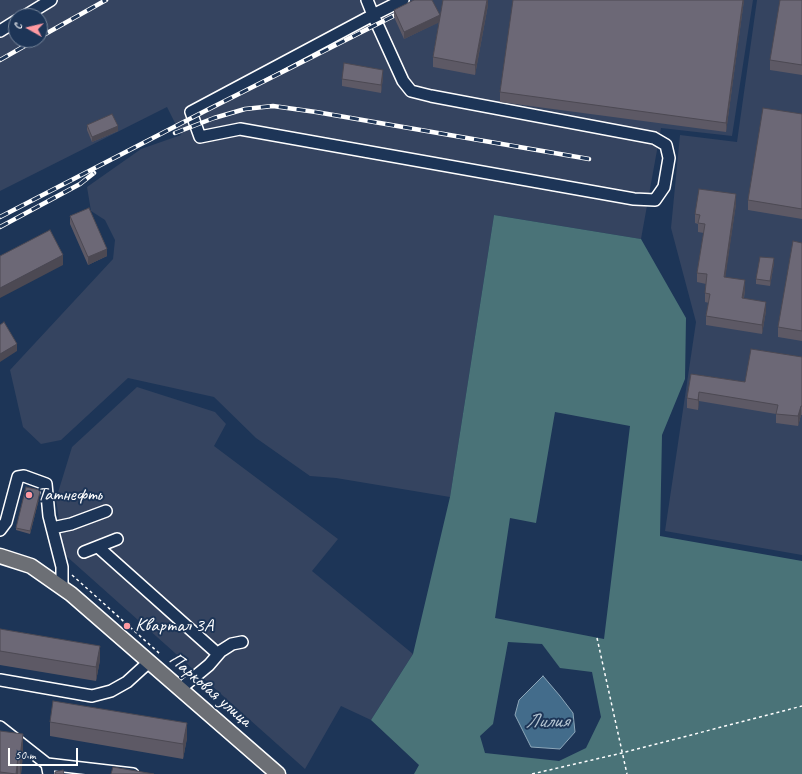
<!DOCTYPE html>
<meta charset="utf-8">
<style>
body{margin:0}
#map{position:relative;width:802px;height:774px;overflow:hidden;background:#1d3557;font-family:Caveat,sans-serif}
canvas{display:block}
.north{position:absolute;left:8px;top:8px;width:40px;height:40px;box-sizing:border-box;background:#1d3557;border:1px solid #77869a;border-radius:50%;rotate:278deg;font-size:11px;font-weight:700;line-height:16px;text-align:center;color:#fff}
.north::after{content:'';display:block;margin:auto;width:14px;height:18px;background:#ff9aa2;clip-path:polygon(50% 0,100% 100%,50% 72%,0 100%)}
.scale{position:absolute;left:8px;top:748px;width:70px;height:18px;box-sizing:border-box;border:2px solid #fff;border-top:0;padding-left:5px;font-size:12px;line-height:14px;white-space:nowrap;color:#fff;-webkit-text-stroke:3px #1d3557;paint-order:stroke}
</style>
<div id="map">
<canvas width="802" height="774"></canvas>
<div class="north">С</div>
<div class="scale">50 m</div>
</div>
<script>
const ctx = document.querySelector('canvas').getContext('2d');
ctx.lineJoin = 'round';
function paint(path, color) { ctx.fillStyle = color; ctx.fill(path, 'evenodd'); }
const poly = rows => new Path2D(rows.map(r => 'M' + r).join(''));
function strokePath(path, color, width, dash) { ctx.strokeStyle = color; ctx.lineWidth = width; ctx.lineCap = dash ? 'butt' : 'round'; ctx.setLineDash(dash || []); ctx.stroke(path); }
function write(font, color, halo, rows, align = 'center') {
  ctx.font = font + ' Caveat,sans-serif'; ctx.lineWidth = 4; ctx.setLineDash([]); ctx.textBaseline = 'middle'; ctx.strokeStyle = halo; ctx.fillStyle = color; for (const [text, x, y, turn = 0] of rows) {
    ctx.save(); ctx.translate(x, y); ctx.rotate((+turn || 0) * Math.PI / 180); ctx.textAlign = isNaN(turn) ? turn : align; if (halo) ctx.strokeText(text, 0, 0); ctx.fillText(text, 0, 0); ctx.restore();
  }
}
const built = poly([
 [0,0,753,0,732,136,661,128,641,239,494,215,450,497,336,478,310,476,256,438,214,397,128,378,61,440,41,444,23,427,10,370,113,259,115,240,105,220,91,211,87,187,141,149,181,135,167,107,0,191],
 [16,16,40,16,40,40,16,40],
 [757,0,802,0,802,555,665,531,696,322,671,228,680,135,737,142],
 [137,387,215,412,226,424,214,446,338,539,312,571,413,654,371,720,341,706,305,769,64,554,56,499,72,447]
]);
const green = poly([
 [494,215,641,239,686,318,685,379,662,435,660,536,802,561,802,774,414,774,419,765,371,720,413,654,450,497],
 [555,412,630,426,604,639,495,618,510,518,536,523],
 [508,642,542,644,560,668,592,672,601,717,586,748,559,761,485,753,480,736,493,724]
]);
const water = poly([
 [543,676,560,696,573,713,575,732,560,749,531,747,515,715,519,700,543,676]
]);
const path = poly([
 [72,575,160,654],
 [597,638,627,774],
 [532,774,622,753,802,706]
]);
const minor = poly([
 [367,0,373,15,403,81,411,91,431,96,654,138,666,145,669,158,664,187,655,200,634,199,240,129,200,137,191,112,373,15,403,0],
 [25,16,51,0],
 [0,31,16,21],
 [52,528,71,524,106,511],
 [0,530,6,522,18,477,24,476,46,484,49,516,62,567,62,587],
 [98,547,218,654],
 [84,552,117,539],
 [0,680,92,696,111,691,127,682,149,662],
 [180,689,209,665,221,651,232,644,242,642],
 [0,727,47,764,49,774],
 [47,764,133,774]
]);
const major = poly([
 [0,556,31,566,71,594,278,774]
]);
const rail = poly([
 [40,37,106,0],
 [0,60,35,40],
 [175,133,214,118,245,109,273,106,316,112,589,159],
 [0,217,205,111,425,0],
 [0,227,80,184,94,173]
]);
const wall = poly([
 [488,0,488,5,475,75,433,67,433,57,439,22,404,39,394,17,394,10,440,19],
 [744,0,726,132,500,102,500,92],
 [802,0,802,75,770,70,770,60],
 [383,77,381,93,342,86,342,79],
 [802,114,802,219,748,210,748,200],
 [87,125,118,131,92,142,87,130],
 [736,204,725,277,745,290,744,298,766,311,762,334,706,325,706,316,709,303,705,302,705,293,706,284,697,282,697,273,704,233,698,232,698,224,695,223,695,214],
 [70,216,107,256,88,265,70,224],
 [802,243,802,341,778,337,778,327],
 [774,263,770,286,756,284,756,279],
 [802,357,802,415,801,415,798,426,776,423,776,414,699,401,698,410,687,408,687,398,691,374,745,382],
 [40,495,30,534,16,530,16,528],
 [0,629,100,660,96,681,0,665],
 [50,722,187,738,183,759,50,736],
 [0,731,23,754,21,774,0,774]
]);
const shadedWall = poly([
 [487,0,488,0,488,5,475,75,475,65],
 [743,0,744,0,726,132,726,123],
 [440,15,440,22,404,39,404,32],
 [383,70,383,77,381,93,381,85],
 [118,126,118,131,92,142,92,137],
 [736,194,736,204,724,287,724,277],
 [107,249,107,256,88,265,88,257],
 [63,255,63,265,0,298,0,288],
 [774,258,774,263,770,286,770,281],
 [745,280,745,290,742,307,742,298],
 [766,302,766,311,762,334,762,325],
 [17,344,17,351,0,362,0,354],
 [699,392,699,401,698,410,698,400],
 [801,406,801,415,798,426,798,416],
 [40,492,40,495,30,534,30,531],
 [100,646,100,660,96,681,96,667],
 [187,723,187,738,183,759,183,744],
 [23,734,23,754,21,774,20,774,20,757],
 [18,757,18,774,16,774]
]);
const building = poly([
 [414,0,432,0,440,15,404,32,394,10,414,0],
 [443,0,487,0,475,65,433,57,443,0],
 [513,0,743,0,726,123,500,92,513,0],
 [780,0,802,0,802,65,770,60,780,0],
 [344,63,383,70,381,85,342,79,344,63],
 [763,108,802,114,802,209,748,200,763,108],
 [112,114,118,126,92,137,87,125,112,114],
 [699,189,736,194,724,277,745,280,742,298,766,302,762,325,706,316,710,294,705,293,707,274,697,273,705,224,698,223,700,215,695,214,699,189],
 [89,208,107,249,88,257,70,216,89,208],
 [50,230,63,255,0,288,0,256,50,230],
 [793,241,802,243,802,331,778,327,793,241],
 [760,257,774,258,770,281,756,279,760,257],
 [4,322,17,344,0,354,0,325,4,322],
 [751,349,802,357,802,406,801,406,798,416,776,414,778,405,699,392,698,400,687,398,691,374,745,382,751,349],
 [26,487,40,490,40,492,30,531,16,528,26,487],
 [0,629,100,646,96,667,0,651,0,629],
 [53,701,187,723,183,744,50,722,53,701],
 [0,731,23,734,20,757,18,757,16,774,0,772,0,731],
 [113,767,154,774,111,774,113,767],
 [63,770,64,774,55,774,55,772,63,770]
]);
const markers = [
 [29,495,4,"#ff9aa2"],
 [127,626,4,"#ff9aa2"]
];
const poiNames = [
 ["Татнефть",37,495],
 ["Квартал 3А",135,626]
];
const streetNames = [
 ["Парковая улица",210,690,41]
];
const waterNames = [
 ["Лилия",547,722]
];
paint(built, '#354460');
paint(green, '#4a7378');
paint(water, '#436c8b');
strokePath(water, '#8ea7b9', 1);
strokePath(minor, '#fff', 14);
strokePath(major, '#fff', 17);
strokePath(path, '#fff', 1.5, [3, 3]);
strokePath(minor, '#1d3557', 11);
strokePath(major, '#6c6f75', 14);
strokePath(rail, '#fff', 4.5);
strokePath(rail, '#1d3557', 3, [9]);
paint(wall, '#5d5965');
paint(shadedWall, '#4c4953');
paint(building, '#6c6876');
strokePath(building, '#4c4953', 1);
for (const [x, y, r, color] of markers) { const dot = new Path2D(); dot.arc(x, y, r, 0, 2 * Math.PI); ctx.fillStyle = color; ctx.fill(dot); strokePath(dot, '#1d3557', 1.5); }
write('19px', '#fff', '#1d3557', poiNames, 'left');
write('19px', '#fff', '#1d3557', streetNames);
write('italic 20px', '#b4c4d1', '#1d3557', waterNames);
</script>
